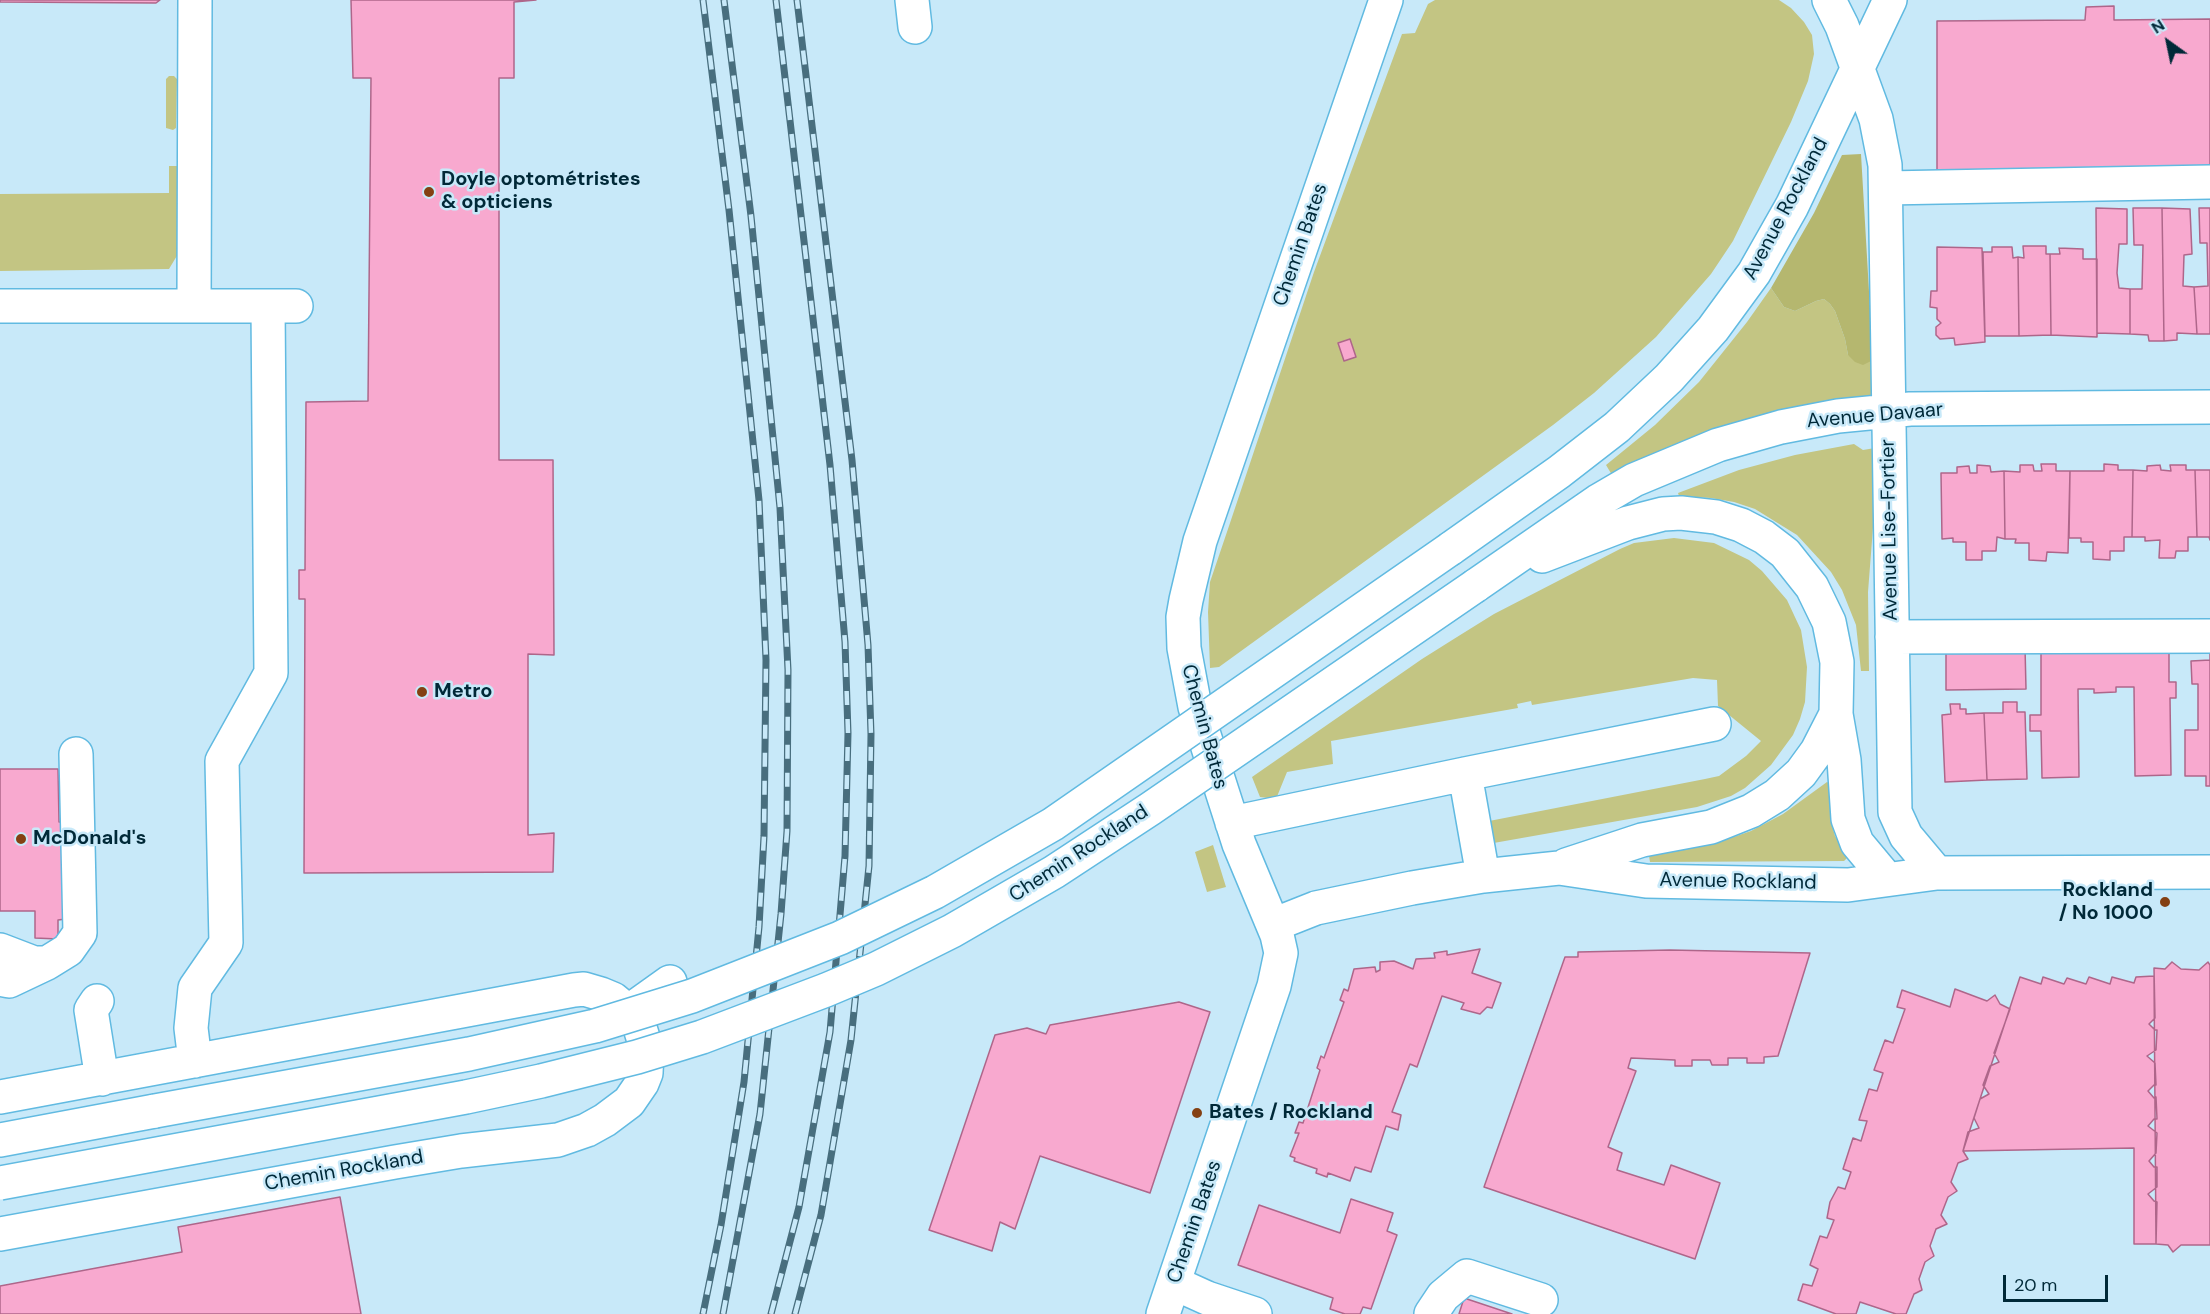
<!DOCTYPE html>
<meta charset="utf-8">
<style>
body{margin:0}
#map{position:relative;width:2210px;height:1314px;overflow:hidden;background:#c8e9f9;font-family:"DM Sans",sans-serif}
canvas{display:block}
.north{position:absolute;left:2138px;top:12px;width:60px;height:60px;-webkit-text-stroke:4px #c8e9f9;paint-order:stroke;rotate:327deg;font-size:16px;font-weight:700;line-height:24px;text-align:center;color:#002938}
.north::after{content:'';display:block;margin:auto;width:21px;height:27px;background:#002938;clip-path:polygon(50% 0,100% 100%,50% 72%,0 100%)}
.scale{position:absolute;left:2003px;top:1275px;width:105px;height:27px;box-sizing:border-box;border:3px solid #002938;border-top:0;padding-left:8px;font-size:18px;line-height:21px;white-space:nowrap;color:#002938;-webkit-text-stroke:4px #c8e9f9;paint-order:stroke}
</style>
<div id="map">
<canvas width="2210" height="1314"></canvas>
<div class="north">N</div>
<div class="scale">20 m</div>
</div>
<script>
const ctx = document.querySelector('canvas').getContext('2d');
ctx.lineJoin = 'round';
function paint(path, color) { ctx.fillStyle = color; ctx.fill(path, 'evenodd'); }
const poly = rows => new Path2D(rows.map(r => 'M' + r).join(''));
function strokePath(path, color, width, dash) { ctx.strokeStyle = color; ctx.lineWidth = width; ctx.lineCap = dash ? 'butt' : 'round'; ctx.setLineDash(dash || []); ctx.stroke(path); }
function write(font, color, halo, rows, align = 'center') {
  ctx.font = font + ' "DM Sans",sans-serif'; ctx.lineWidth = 5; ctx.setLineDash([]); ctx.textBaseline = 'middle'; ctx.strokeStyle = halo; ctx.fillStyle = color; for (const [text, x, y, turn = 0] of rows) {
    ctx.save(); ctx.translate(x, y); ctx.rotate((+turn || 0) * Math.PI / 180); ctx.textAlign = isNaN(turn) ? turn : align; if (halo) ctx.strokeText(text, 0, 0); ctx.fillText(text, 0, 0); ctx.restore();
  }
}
const green = poly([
 [1435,0,1779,0,1791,8,1804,22,1812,35,1814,54,1808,81,1791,122,1733,241,1711,274,1656,337,1594,393,1553,425,1219,667,1210,668,1208,612,1210,582,1229,526,1314,272,1402,34,1415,33,1428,4],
 [169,76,174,76,177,79,176,128,173,130,166,128,166,79],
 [169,166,178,166,178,254,169,269,0,271,0,194,169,193],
 [1771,288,1784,307,1795,311,1816,301,1824,299,1830,304,1835,311,1845,339,1848,355,1873,360,1873,396,1612,475,1606,465,1655,425,1699,382,1747,322],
 [1854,444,1863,450,1875,448,1876,489,1868,592,1869,671,1861,671,1856,625,1842,590,1831,572,1797,535,1755,509,1734,502,1711,498,1679,496,1678,493,1739,470,1795,455],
 [1674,538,1714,543,1749,560,1762,571,1787,600,1801,630,1807,667,1805,702,1800,719,1793,735,1771,765,1745,788,1731,796,1697,807,1488,844,1484,822,1705,779,1719,776,1746,756,1761,741,1718,706,1717,680,1693,678,1532,705,1531,701,1517,704,1518,708,1331,741,1333,764,1287,772,1276,799,1260,797,1252,777,1422,659,1457,637,1494,614,1620,549,1634,543],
 [1827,782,1829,783,1832,825,1835,836,1846,854,1847,858,1844,861,1650,862,1649,856,1713,844,1751,831,1783,814],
 [1213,845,1226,887,1207,892,1195,852]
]);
const forest = poly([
 [1861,154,1873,360,1863,365,1855,362,1848,355,1845,339,1835,311,1830,304,1824,299,1816,301,1795,311,1784,307,1771,288,1814,213,1842,155]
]);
const building = poly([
 [0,0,160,0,156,3,0,2,0,0],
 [351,0,536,0,514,2,514,78,499,78,499,460,553,460,554,655,528,654,528,835,554,833,553,872,304,873,305,599,299,599,299,570,305,570,306,402,368,401,371,78,353,78,351,0],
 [2114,6,2114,20,2210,19,2210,168,1937,171,1937,21,2085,20,2086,7,2114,6],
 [2096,208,2127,209,2127,244,2119,244,2117,273,2119,288,2130,289,2130,334,2097,333,2096,208],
 [2133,208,2162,208,2164,341,2149,341,2148,335,2130,334,2130,289,2142,289,2143,245,2134,245,2133,208],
 [2162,208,2190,209,2192,254,2184,255,2183,286,2194,287,2197,334,2177,333,2177,340,2164,341,2162,208],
 [2199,208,2210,208,2210,334,2197,334,2194,287,2208,286,2207,243,2200,243,2199,208],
 [2023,246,2046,246,2046,254,2050,254,2051,335,2019,336,2018,257,2024,258,2023,246],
 [1937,247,1982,248,1985,342,1955,345,1954,338,1940,339,1936,335,1936,327,1941,323,1937,319,1937,308,1930,307,1931,291,1937,291,1937,247],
 [1992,247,2012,247,2013,258,2018,257,2019,336,1985,336,1983,252,1992,252,1992,247],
 [2059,248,2083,249,2083,259,2097,259,2097,337,2051,335,2050,254,2060,254,2059,248],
 [1350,339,1356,357,1344,361,1338,343,1350,339],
 [2041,464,2056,464,2056,471,2070,471,2068,553,2047,552,2046,561,2029,560,2029,543,2015,543,2016,539,2005,539,2004,471,2020,472,2020,465,2033,465,2034,471,2042,471,2041,464],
 [2104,464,2118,465,2118,470,2133,470,2132,537,2124,537,2124,551,2110,551,2110,560,2093,559,2093,542,2081,542,2081,538,2069,538,2070,471,2104,471,2104,464],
 [1977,465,1990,466,1991,472,2004,471,2005,539,1997,537,1996,551,1982,551,1982,560,1966,560,1966,542,1953,542,1953,538,1942,539,1941,473,1957,473,1957,467,1969,466,1970,473,1977,473,1977,465],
 [2160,465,2161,470,2171,471,2170,465,2186,465,2186,470,2195,470,2197,537,2188,537,2188,551,2176,551,2175,558,2159,558,2160,540,2145,541,2145,537,2132,537,2133,470,2147,471,2147,466,2160,465],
 [2195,470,2210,470,2210,540,2209,537,2197,537,2195,470],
 [2025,647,2026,689,1946,690,1946,649,2025,647],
 [2169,649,2169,682,2176,682,2176,698,2170,698,2171,775,2135,776,2134,687,2116,687,2116,692,2094,693,2094,689,2078,689,2079,777,2042,778,2041,731,2030,731,2030,715,2041,715,2041,651,2169,649],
 [2210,649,2210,786,2206,786,2206,776,2185,776,2185,730,2198,730,2198,684,2192,684,2191,661,2210,660,2210,649],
 [2003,702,2017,702,2017,712,2025,712,2027,779,1987,780,1984,713,2003,713,2003,702],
 [1950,704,1960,704,1960,709,1966,709,1966,714,1984,713,1987,780,1945,782,1942,715,1951,714,1950,704],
 [0,769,58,769,59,822,68,822,66,919,58,920,58,939,35,938,35,911,0,911,0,769],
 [1480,949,1472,973,1501,983,1492,1008,1487,1007,1480,1014,1461,1009,1464,1003,1442,996,1417,1067,1410,1064,1392,1112,1401,1115,1398,1130,1386,1126,1371,1172,1355,1167,1350,1181,1328,1173,1327,1177,1316,1173,1317,1169,1294,1161,1295,1158,1290,1156,1299,1133,1295,1133,1299,1122,1303,1123,1320,1070,1317,1068,1321,1056,1324,1058,1344,1002,1340,1000,1344,989,1348,991,1354,969,1375,967,1376,972,1380,970,1380,962,1394,961,1413,969,1416,959,1435,958,1434,953,1447,951,1447,955,1480,949],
 [1670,950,1810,953,1778,1056,1764,1057,1764,1063,1747,1063,1747,1058,1728,1058,1728,1065,1712,1065,1710,1060,1692,1060,1692,1066,1675,1066,1675,1060,1631,1058,1628,1068,1636,1071,1608,1147,1622,1153,1617,1170,1664,1185,1671,1165,1720,1183,1695,1259,1484,1187,1565,957,1578,957,1578,952,1670,950],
 [2172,962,2181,969,2199,970,2208,962,2210,965,2210,1245,2181,1245,2173,1252,2168,1245,2156,1244,2157,1202,2154,1201,2148,1194,2157,1187,2157,1167,2154,1167,2149,1161,2156,1153,2157,1133,2148,1126,2154,1119,2157,1119,2156,1097,2154,1098,2148,1091,2154,1085,2156,1085,2155,1063,2147,1056,2156,1050,2157,1030,2155,1030,2149,1024,2155,1018,2154,968,2165,969,2172,962],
 [2154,976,2156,1244,2134,1244,2134,1148,1963,1151,2020,977,2041,984,2043,977,2064,984,2067,978,2086,984,2089,977,2110,984,2112,977,2134,983,2136,977,2154,976],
 [1955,989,1987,1001,1995,995,2000,1004,2010,1009,1994,1053,1999,1062,1990,1066,1983,1085,1989,1094,1980,1099,1974,1118,1979,1128,1968,1132,1963,1151,1968,1159,1958,1163,1951,1182,1957,1191,1948,1197,1941,1215,1947,1224,1936,1229,1930,1246,1934,1256,1925,1262,1919,1279,1922,1290,1914,1294,1906,1314,1896,1314,1860,1302,1856,1314,1836,1314,1798,1300,1803,1284,1812,1286,1818,1269,1810,1265,1820,1236,1827,1238,1834,1220,1827,1218,1830,1202,1838,1187,1845,1189,1851,1172,1843,1169,1853,1138,1861,1141,1867,1121,1859,1120,1869,1089,1877,1091,1883,1073,1874,1070,1885,1040,1893,1043,1905,1009,1897,1007,1902,990,1950,1007,1955,989],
 [1179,1002,1210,1012,1150,1193,1040,1156,1015,1229,1000,1222,992,1251,929,1230,995,1035,1027,1028,1046,1034,1050,1025,1179,1002],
 [340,1197,361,1314,0,1314,0,1286,182,1252,178,1227,340,1197],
 [1351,1199,1393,1213,1387,1231,1397,1235,1371,1309,1363,1307,1360,1314,1345,1314,1330,1309,1333,1298,1238,1265,1259,1205,1340,1233,1351,1199],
 [1464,1298,1512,1314,1459,1314,1464,1298]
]);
const minor = poly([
 [912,0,915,27],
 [1829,0,1842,26,1876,119,1885,165,1895,812,1906,836,1937,873],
 [1886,188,2210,182],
 [0,306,296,306],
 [194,306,195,0],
 [1450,549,1559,472,1617,427,1669,378,1713,329,1754,273,1792,206,1890,0],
 [1542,556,1628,523,1663,514,1681,513,1716,517,1741,525,1764,537,1785,553,1812,587,1829,622,1837,662,1836,714,1844,760,1848,819,1857,843,1887,879],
 [1475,586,1598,501,1634,480,1718,445,1781,427,1838,416,1910,409,2210,407],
 [1892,637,2210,636],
 [1465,774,1483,876],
 [1232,823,1465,774,1714,724],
 [1566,865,1642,840,1711,827,1751,811,1777,795,1801,773,1817,751,1836,714],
 [1273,925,1316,908,1412,888,1483,876,1559,868,1646,881,1848,885,1937,873,2210,872],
 [0,950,34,963,47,963,68,950,80,933,76,754],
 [0,979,9,981,47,963],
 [97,1001,91,1010,102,1079],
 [628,1012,670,982],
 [195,1061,191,1028,195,988,226,943,222,761,271,673,268,306],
 [0,1097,574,990,584,989,601,994,613,999,630,1013,640,1028,647,1050,646,1073,642,1083,629,1102,605,1120,587,1130,558,1140,461,1151,395,1162,0,1234],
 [0,1140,155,1111],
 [1174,1283,1207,1298,1255,1314],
 [1163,1314,1274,986,1281,953,1277,935,1239,844,1195,707,1184,648,1183,617,1186,600,1200,541,1386,0],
 [1431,1314,1443,1296,1467,1276,1541,1300]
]);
const rail = poly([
 [703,0,729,210,759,500,766,660,764,836,759,927,744,1082,721,1225,703,1314],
 [723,1314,760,1114,781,914,787,831,788,670,780,508,751,216,724,0],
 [771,1314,799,1207,830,1032,845,856,848,733,845,642,830,465,776,0],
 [795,1314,821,1215,851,1040,869,866,871,734,868,645,852,460,797,0]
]);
const minorBridge = poly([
 [155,1111,469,1054,595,1026,692,996,840,938,935,892,1053,824,1450,549],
 [0,1183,466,1097,541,1081,637,1057,702,1037,826,990,876,969,952,931,1054,872,1150,809,1475,586]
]);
const markers = [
 [429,192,6,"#844013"],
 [422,692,6,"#844013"],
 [21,839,6,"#844013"],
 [2165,902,6,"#844013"],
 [1197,1113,6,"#844013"]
];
const poiNames = [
 ["Doyle optométristes",441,180],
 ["& opticiens",441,203],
 ["Metro",434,692],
 ["McDonald's",33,839],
 ["Rockland",2153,891,"right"],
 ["/ No 1000",2153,914,"right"],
 ["Bates / Rockland",1209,1113]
];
const streetNames = [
 ["Avenue Rockland",1786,209,-62],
 ["Chemin Bates",1301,245,-71],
 ["Avenue Davaar",1875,416,-5],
 ["Avenue Lise-Fortier",1890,530,-91],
 ["Chemin Bates",1204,727,75],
 ["Chemin Rockland",1079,854,-33],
 ["Avenue Rockland",1738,882,1],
 ["Chemin Rockland",344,1171,-10],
 ["Chemin Bates",1195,1222,-71]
];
paint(green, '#c3c583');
paint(forest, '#b5b76f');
paint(building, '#f8a9cf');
strokePath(building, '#ae668a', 1.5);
strokePath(minor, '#61bae1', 36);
strokePath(minor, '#fff', 33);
strokePath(rail, '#486e7e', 7);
strokePath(rail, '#c8e9f9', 4.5, [14]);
strokePath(minorBridge, '#61bae1', 36, []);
strokePath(minorBridge, '#fff', 33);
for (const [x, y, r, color] of markers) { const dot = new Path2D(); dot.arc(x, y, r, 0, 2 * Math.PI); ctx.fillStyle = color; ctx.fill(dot); strokePath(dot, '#c8e9f9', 2); }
write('bold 20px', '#002938', '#c8e9f9', poiNames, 'left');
write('20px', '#002938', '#c8e9f9', streetNames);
</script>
